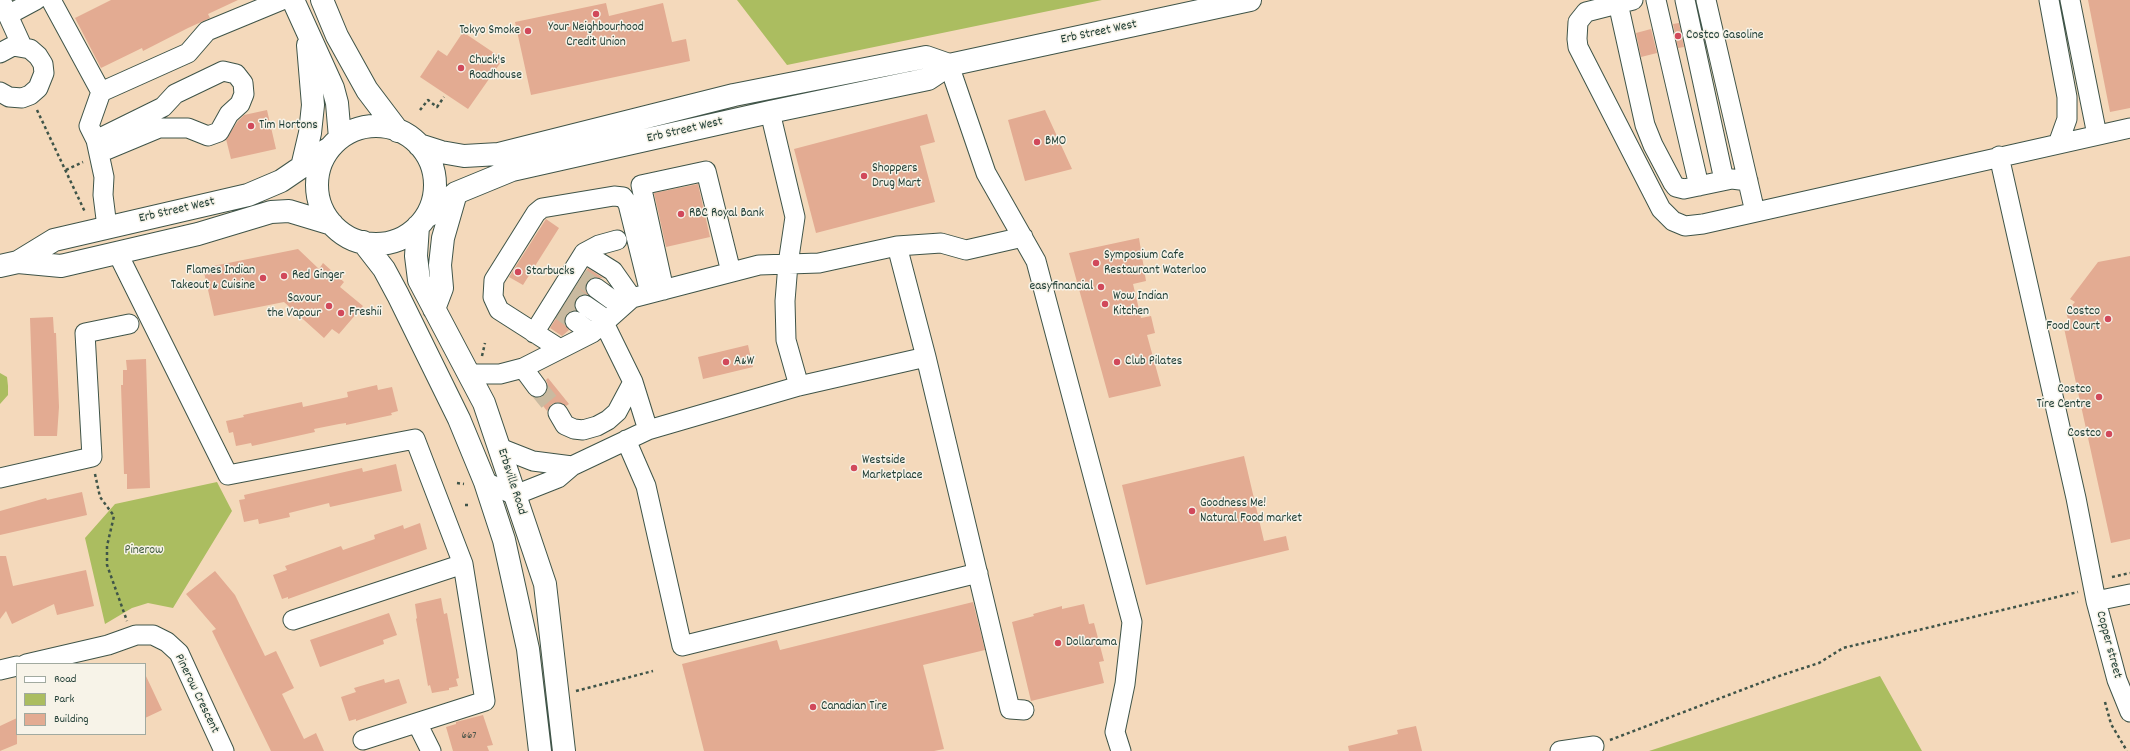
<!DOCTYPE html>
<style>
body{margin:0}
#map{position:relative;width:2130px;height:751px;overflow:hidden;background:#f4d9bb;font-family:Dekko,sans-serif}
canvas{display:block}
.legend{position:absolute;left:16px;top:663px;width:130px;height:72px;box-sizing:border-box;background:#f7f3e8;border:1px solid #a1aaa0;margin:0;padding:5px 7px;list-style:none;font-size:12px;color:#1f3d34}
.legend li{display:flex;align-items:center;gap:8px;height:20px}
.legend b{width:20px;border:1px solid #a1aaa0}
</style>
<div id="map">
<canvas width="2130" height="751"></canvas>
<ul class="legend">
<li><b style="height:5px;background:#fff"></b>Road</li>
<li><b style="height:11px;background:#abbd60"></b>Park</li>
<li><b style="height:11px;background:#e3ab92"></b>Building</li>
</ul>
</div>
<script>
const ctx = document.querySelector('canvas').getContext('2d');
ctx.lineJoin = 'round';
function paint(path, color) { ctx.fillStyle = color; ctx.fill(path, 'evenodd'); }
const poly = rows => new Path2D(rows.map(r => 'M' + r).join(''));
function strokePath(path, color, width, dash) { ctx.strokeStyle = color; ctx.lineWidth = width; ctx.lineCap = dash ? 'butt' : 'round'; ctx.setLineDash(dash || []); ctx.stroke(path); }
function write(font, color, halo, rows, align = 'center') {
  ctx.font = font + ' Dekko,sans-serif'; ctx.lineWidth = 3; ctx.setLineDash([]); ctx.textBaseline = 'middle'; ctx.strokeStyle = halo; ctx.fillStyle = color; for (const [text, x, y, turn = 0] of rows) {
    ctx.save(); ctx.translate(x, y); ctx.rotate((+turn || 0) * Math.PI / 180); ctx.textAlign = isNaN(turn) ? turn : align; if (halo) ctx.strokeText(text, 0, 0); ctx.fillText(text, 0, 0); ctx.restore();
  }
}
const green = poly([
 [737,0,1102,0,787,65],
 [0,373,7,377,8,386,8,395,0,404],
 [217,482,232,511,173,608,148,603,132,608,105,624,85,538,115,504],
 [1880,676,1922,751,1649,751]
]);
const building = poly([
 [111,0,238,0,208,14,210,18,188,28,143,51,142,48,101,68,75,18],
 [2088,0,2130,0,2130,108,2110,112],
 [606,3,609,16,663,3,672,42,686,39,690,61,531,95,515,22],
 [1679,23,1684,47,1678,48,1673,24],
 [1651,29,1657,53,1641,57,1636,33],
 [463,32,503,59,468,109,420,77,438,50,447,56],
 [267,110,276,149,231,159,226,139,238,121,244,115],
 [1045,110,1072,169,1025,181,1008,120],
 [927,114,935,142,920,146,935,202,816,233,794,149],
 [698,184,710,237,666,247,654,193],
 [546,219,559,228,523,285,509,277],
 [1139,238,1146,281,1133,284,1141,318,1151,316,1155,333,1147,335,1161,386,1109,398,1069,253],
 [298,249,319,269,323,263,344,282,340,287,363,306,339,334,332,329,324,338,284,302,214,316,203,268],
 [2130,256,2130,539,2111,543,2064,328,2070,326,2066,312,2075,302,2070,299,2098,262],
 [588,268,603,278,592,278,587,282,585,287,588,295,581,295,576,299,574,305,575,310,566,315,565,325,569,330,562,336,550,328],
 [53,317,54,333,56,333,59,407,57,436,34,436,30,318],
 [748,345,753,367,703,379,698,357],
 [146,359,150,488,127,489,127,474,124,474,121,385,123,385,123,370,127,370,126,360],
 [548,378,569,404,566,406,558,402,552,404,547,411,537,398,543,396,547,392,548,385,546,380],
 [377,385,378,390,392,387,398,411,391,413,392,415,346,425,346,423,339,424,314,429,315,432,252,446,251,443,236,446,233,432,229,433,226,421,244,417,243,415,302,402,303,407,334,400,348,397,347,392],
 [1244,456,1264,541,1286,536,1289,550,1146,585,1122,485],
 [396,464,402,491,330,507,329,503,289,513,290,517,259,524,258,519,244,522,239,500,245,499,244,495,362,468,363,472],
 [82,492,87,515,0,535,0,511,46,498,47,500],
 [420,523,427,549,288,599,288,597,282,599,273,575,287,570,285,566,341,546,343,550,375,539,374,535,403,525,404,529],
 [0,556,6,556,13,586,86,570,94,606,57,615,54,604,12,624,6,611,0,619],
 [215,571,235,595,265,656,276,651,294,688,282,694,304,739,316,733,324,751,271,751,212,631,216,629,186,594],
 [441,598,444,614,447,613,459,678,456,679,458,686,449,688,449,690,432,693,430,685,428,686,416,619,417,618,415,604],
 [973,602,985,650,923,665,944,749,934,751,704,751,682,664,777,640,780,650],
 [1084,604,1089,624,1094,623,1104,661,1099,662,1104,683,1031,701,1012,622,1034,616,1033,614,1062,606,1062,609],
 [389,613,397,635,383,640,384,644,320,667,310,640],
 [145,674,162,710,145,718],
 [384,679,385,683,399,679,407,703,356,721,356,719,349,721,341,697,356,692,354,688],
 [483,715,493,745,487,746,489,751,453,751,446,727,456,724,456,722],
 [17,718,17,744,0,751,0,726],
 [1416,726,1422,751,1349,751,1348,746,1398,734,1397,730]
]);
const minorTunnel = poly([
 [581,278,596,288],
 [570,294,585,305],
 [560,310,575,321],
 [537,387,558,413]
]);
const path = poly([
 [37,110,85,212],
 [420,110,428,100,437,107,444,97],
 [66,170,83,162],
 [482,356,485,343],
 [95,474,100,497,114,516,107,546,107,565,127,621],
 [457,483,464,484],
 [465,505,471,505],
 [2112,577,2130,573],
 [576,691,653,671],
 [2105,702,2111,724,2127,751],
 [1610,740,1776,677,1819,663,1843,648,2078,592]
]);
const minor = poly([
 [1,0,22,46],
 [51,0,101,92],
 [1633,0,1586,12,1578,22,1577,39,1578,47,1661,209,1673,221,1685,226,1703,224,2130,128],
 [1656,0,1699,186],
 [1685,0,1724,180],
 [1706,0,1755,212],
 [2049,0,2067,97,2067,119,2058,144],
 [2070,0,2097,135],
 [1618,3,1645,125,1653,145,1673,183,1676,187,1684,189,1732,179,1748,181],
 [8,15,36,0],
 [0,53,13,46,30,49,38,56,43,64,44,73,38,88,30,95,22,98,9,97,0,92],
 [949,65,986,173,1036,261,1132,622,1125,684,1115,732,1121,751],
 [770,112,795,217,788,264,785,301,786,340,799,386],
 [96,140,163,107,175,94,223,71,236,74,243,83,244,94,240,104,229,114,219,132,208,136,188,128,159,128,99,153],
 [1999,156,2076,498,2096,601,2117,680,2130,712],
 [107,227,103,195,104,177,96,140,89,126,101,92,188,53,207,31,282,0],
 [897,246,926,357,1010,709,1024,710],
 [584,253,599,245,617,240],
 [118,254,228,475,415,439,463,564,485,701,363,740],
 [596,288,622,307],
 [664,290,641,185,706,171,731,272],
 [585,305,607,320],
 [575,321,592,333],
 [534,333,584,253,613,271,632,298],
 [560,349,499,310,493,297,494,280,536,213,542,208,614,196,623,197,628,204,650,293],
 [523,368,537,387],
 [469,374,500,374,523,368,592,333,604,323],
 [558,413,565,425,574,429,583,430,597,426,608,420,617,412,633,382],
 [648,430,633,382,604,323,632,298,759,265,819,263,897,246,941,243,966,250,1023,237],
 [626,440,646,486,682,646,978,573],
 [500,448,533,461,572,466],
 [0,478,92,457,85,333,129,324],
 [485,482,515,495,558,478,572,466,648,430,799,386,926,357],
 [2096,601,2130,594],
 [293,620,463,564],
 [26,664,108,645,136,635,153,635,167,642,179,653,224,751],
 [0,670,17,666],
 [417,723,431,751],
 [1560,751,1594,746]
]);
const major = poly([
 [293,0,333,88,337,103,340,138],
 [322,0,337,36,367,90,398,131],
 '317 185a59 59 0 1 1 118 0a59 59 0 1 1-118 0Z',
 [419,145,441,152,464,156,499,154,734,95,926,57,949,65],
 [302,167,310,133,313,105,308,45],
 [428,216,456,193,512,170,770,112,928,79,949,65,1250,0],
 [418,226,416,256,419,280,484,403,545,584,564,751],
 [363,242,384,269,398,295,459,419,485,482,504,540,528,649,540,751],
 [18,262,54,240,248,195,281,181,328,149],
 [0,266,18,262,61,266,198,234,271,212,289,211,332,224],
 [434,309,442,288,440,265,443,238,456,193]
]);
const markers = [
 [596,14,4,"#d1495b"],
 [528,31,4,"#d1495b"],
 [1678,36,4,"#d1495b"],
 [461,68,4,"#d1495b"],
 [251,126,4,"#d1495b"],
 [1037,142,4,"#d1495b"],
 [864,176,4,"#d1495b"],
 [681,214,4,"#d1495b"],
 [1096,263,4,"#d1495b"],
 [518,272,4,"#d1495b"],
 [284,276,4,"#d1495b"],
 [263,278,4,"#d1495b"],
 [1101,287,4,"#d1495b"],
 [1105,304,4,"#d1495b"],
 [329,306,4,"#d1495b"],
 [341,313,4,"#d1495b"],
 [2108,319,4,"#d1495b"],
 [726,362,4,"#d1495b"],
 [1117,362,4,"#d1495b"],
 [2099,397,4,"#d1495b"],
 [2109,434,4,"#d1495b"],
 [854,468,4,"#d1495b"],
 [1192,511,4,"#d1495b"],
 [1058,643,4,"#d1495b"],
 [813,707,4,"#d1495b"]
];
const numberNames = [
 ["667",469,736]
];
const poiNames = [
 ["Your Neighbourhood",596,28,"center"],
 ["Credit Union",596,43,"center"],
 ["Tokyo Smoke",520,31,"right"],
 ["Costco Gasoline",1686,36],
 ["Chuck's",469,61],
 ["Roadhouse",469,76],
 ["Tim Hortons",259,126],
 ["BMO",1045,142],
 ["Shoppers",872,169],
 ["Drug Mart",872,184],
 ["RBC Royal Bank",689,214],
 ["Symposium Cafe",1104,256],
 ["Restaurant Waterloo",1104,271],
 ["Flames Indian",255,271,"right"],
 ["Takeout & Cuisine",255,286,"right"],
 ["Starbucks",526,272],
 ["Red Ginger",292,276],
 ["easyfinancial",1093,287,"right"],
 ["Wow Indian",1113,297],
 ["Kitchen",1113,312],
 ["Savour",321,299,"right"],
 ["the Vapour",321,314,"right"],
 ["Costco",2100,312,"right"],
 ["Food Court",2100,327,"right"],
 ["Freshii",349,313],
 ["A&W",734,362],
 ["Club Pilates",1125,362],
 ["Costco",2091,390,"right"],
 ["Tire Centre",2091,405,"right"],
 ["Costco",2101,434,"right"],
 ["Westside",862,461],
 ["Marketplace",862,476],
 ["Goodness Me!",1200,504],
 ["Natural Food market",1200,519],
 ["Dollarama",1066,643],
 ["Canadian Tire",821,707]
];
const streetNames = [
 ["Erb Street West",1099,33,-12],
 ["Erb Street West",685,131,-13],
 ["Erb Street West",177,211,-13],
 ["Erbsville Road",511,482,72],
 ["Copper street",2108,645,75],
 ["Pinerow Crescent",196,694,64]
];
const parkNames = [
 ["Pinerow",144,551]
];
paint(green, '#abbd60');
paint(building, '#e3ab92');
strokePath(minorTunnel, '#c9baa0', 19, [19, 10]);
strokePath(minor, '#3f5448', 21);
strokePath(major, '#3f5448', 24);
strokePath(path, '#3f5448', 2.5, [3, 3]);
strokePath(minor, '#fff', 19);
strokePath(major, '#fff', 22);
for (const [x, y, r, color] of markers) { const dot = new Path2D(); dot.arc(x, y, r, 0, 2 * Math.PI); ctx.fillStyle = color; ctx.fill(dot); strokePath(dot, '#f7f3e8', 1.5); }
write('11px', '#50584c', null, numberNames);
write('13px', '#1f3d34', '#f7f3e8', poiNames, 'left');
write('13px', '#1f3d34', '#f7f3e8', streetNames);
write('13px', '#425d3f', '#f7f3e8', parkNames);
</script>
